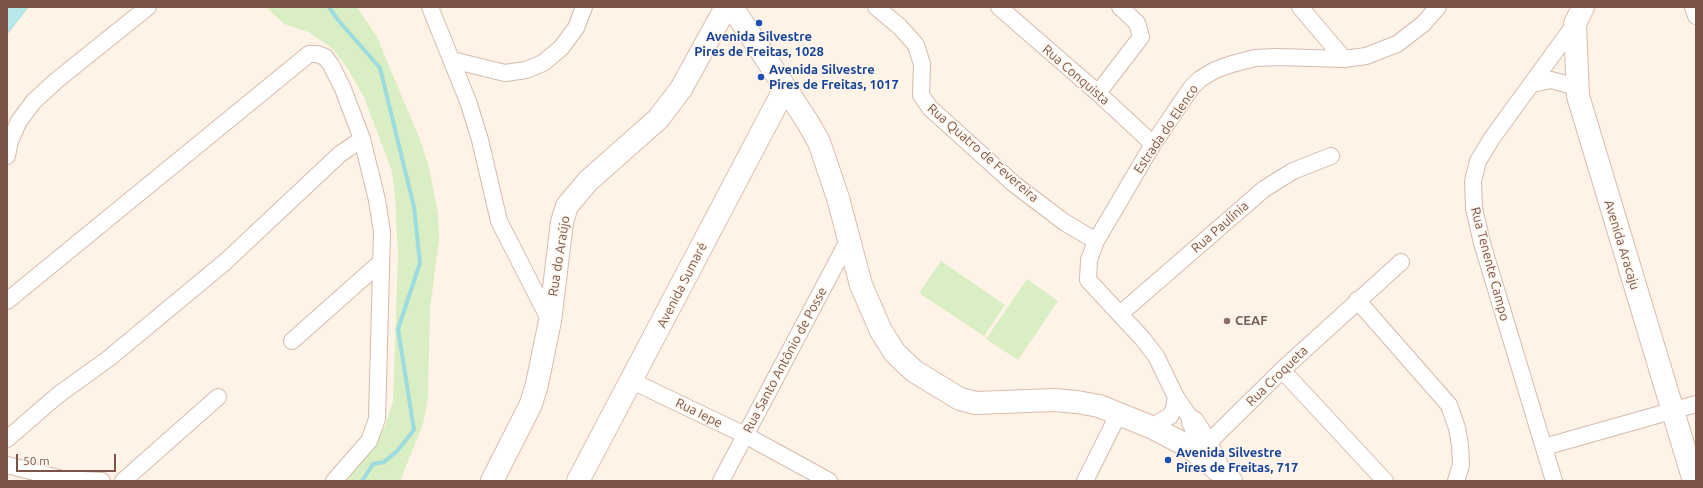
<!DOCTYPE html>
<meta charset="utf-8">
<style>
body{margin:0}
#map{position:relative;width:1703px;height:488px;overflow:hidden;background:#fff2e6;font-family:Ubuntu,sans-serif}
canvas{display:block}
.frame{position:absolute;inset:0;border:8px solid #7b5447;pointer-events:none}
.scale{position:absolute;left:16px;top:454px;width:100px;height:18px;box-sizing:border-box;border:2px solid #7b5447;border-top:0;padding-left:5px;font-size:12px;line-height:14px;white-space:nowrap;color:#7b5447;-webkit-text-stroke:3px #fff7ee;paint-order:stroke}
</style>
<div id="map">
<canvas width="1703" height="488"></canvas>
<div class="frame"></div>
<div class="scale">50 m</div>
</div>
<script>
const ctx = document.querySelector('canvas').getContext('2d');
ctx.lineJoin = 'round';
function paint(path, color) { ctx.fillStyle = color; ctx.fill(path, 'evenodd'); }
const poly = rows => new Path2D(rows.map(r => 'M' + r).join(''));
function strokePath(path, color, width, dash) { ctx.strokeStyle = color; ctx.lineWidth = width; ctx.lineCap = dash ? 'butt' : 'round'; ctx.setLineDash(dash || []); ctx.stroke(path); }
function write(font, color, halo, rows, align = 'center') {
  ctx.font = font + ' Ubuntu,sans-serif'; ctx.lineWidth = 3; ctx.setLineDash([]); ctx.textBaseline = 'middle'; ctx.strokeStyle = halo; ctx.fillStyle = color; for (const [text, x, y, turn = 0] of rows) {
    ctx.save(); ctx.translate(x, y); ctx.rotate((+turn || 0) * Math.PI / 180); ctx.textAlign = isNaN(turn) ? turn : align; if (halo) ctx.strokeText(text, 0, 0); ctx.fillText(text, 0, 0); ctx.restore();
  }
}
const green = poly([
 [266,7,357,7,377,37,421,142,429,168,438,213,439,239,430,309,428,398,423,424,400,481,347,481,385,427,393,401,398,255,395,196,392,171,364,97,348,69,332,48,308,32,284,24],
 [941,261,1005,305,984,336,919,293],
 [1027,279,1058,301,1018,360,986,339]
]);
const water = poly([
 [7,7,28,7,7,34,7,7]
]);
const stream = poly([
 [329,7,338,20,380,68,414,207,420,263,398,329,414,430,397,451,384,462,373,464,362,481]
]);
const street = poly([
 [430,7,469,104,480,140,499,221,550,321],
 [876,7,900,27,916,45,922,64,921,95,930,108,1014,184,1064,222,1096,241],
 [999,7,1098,93,1153,144],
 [1300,7,1344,59],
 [1693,7,1696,16],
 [452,60,505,73,526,70,543,63,561,48,576,28,584,7],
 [1532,84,1551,80,1577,87],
 [1098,93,1141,37,1137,23,1120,7],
 [7,156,10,141,19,121,34,101,57,80,148,7],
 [1357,300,1449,405,1457,428,1460,445,1461,465,1456,481],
 [7,301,309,54,317,54,325,57,331,65,343,89,362,139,377,200,382,232,377,419,369,441,334,481],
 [1120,314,1264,189,1293,171,1331,156],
 [292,341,381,262],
 [1282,370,1385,481],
 [632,381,745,435,829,481],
 [1151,427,1170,416,1174,409,1176,397],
 [1193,432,1193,422,1176,397,1156,356,1142,338,1088,280,1089,260,1096,241,1153,144,1191,88,1200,79,1215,70,1232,64,1255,58,1278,57,1344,59,1366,56,1397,44,1423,24,1438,7],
 [7,439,58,395,108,359,225,262,340,154,362,139],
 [1544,447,1696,404],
 [1200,451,1282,370,1401,262],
 [7,465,62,479,102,481],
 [123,481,218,397],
 [721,481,849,239],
 [1085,481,1119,413],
 [1554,481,1482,243,1474,208,1473,181,1478,161,1492,138,1575,24]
]);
const secondary = poly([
 [732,7,807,121,819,142,838,198,861,285,881,331,895,353,914,371,960,399,976,403,1054,400,1077,402,1099,406,1151,427,1188,446,1231,481],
 [1583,7,1575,24,1578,96,1694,481],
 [1193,422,1207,444,1217,466],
 [492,481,531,404,537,384,550,321,562,222,567,206,588,181,658,119,681,89,726,7],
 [578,481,785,88]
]);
const markers = [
 [759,23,4,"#1a4fb4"],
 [761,77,4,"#1a4fb4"],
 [1227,321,4,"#8d6e63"],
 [1168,460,4,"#1a4fb4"]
];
const transitNames = [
 ["Avenida Silvestre",759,37,"center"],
 ["Pires de Freitas, 1028",759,52,"center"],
 ["Avenida Silvestre",769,70],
 ["Pires de Freitas, 1017",769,85],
 ["Avenida Silvestre",1176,453],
 ["Pires de Freitas, 717",1176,468]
];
const streetNames = [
 ["Rua Conquista",1076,75,41],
 ["Estrada do Elenco",1166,129,-56],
 ["Rua Quatro de Fevereira",983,153,41],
 ["Rua Paulínia",1220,227,-41],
 ["Avenida Aracaju",1622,245,73],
 ["Rua do Araújo",559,256,-81],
 ["Rua Tenente Campo",1490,264,75],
 ["Avenida Sumaré",682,285,-63],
 ["Rua Santo Antônio de Posse",785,360,-62],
 ["Rua Croqueta",1277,376,-44],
 ["Rua Iepe",699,413,26]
];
const educationNames = [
 ["CEAF",1235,321]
];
paint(green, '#d9eec2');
paint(water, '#b7e9eb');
strokePath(water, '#9cdbde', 1);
strokePath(stream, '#9cdbde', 4);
strokePath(street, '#d5baad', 18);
strokePath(secondary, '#dabbac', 24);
strokePath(street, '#fff', 16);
strokePath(secondary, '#fff', 22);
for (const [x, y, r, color] of markers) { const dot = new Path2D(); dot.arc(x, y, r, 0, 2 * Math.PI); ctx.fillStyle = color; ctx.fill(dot); strokePath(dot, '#fff7ee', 1.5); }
write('bold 13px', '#164399', '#fff7ee', transitNames, 'left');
write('13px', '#7b5447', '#fff7ee', streetNames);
write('bold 13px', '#785e54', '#fff7ee', educationNames, 'left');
</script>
